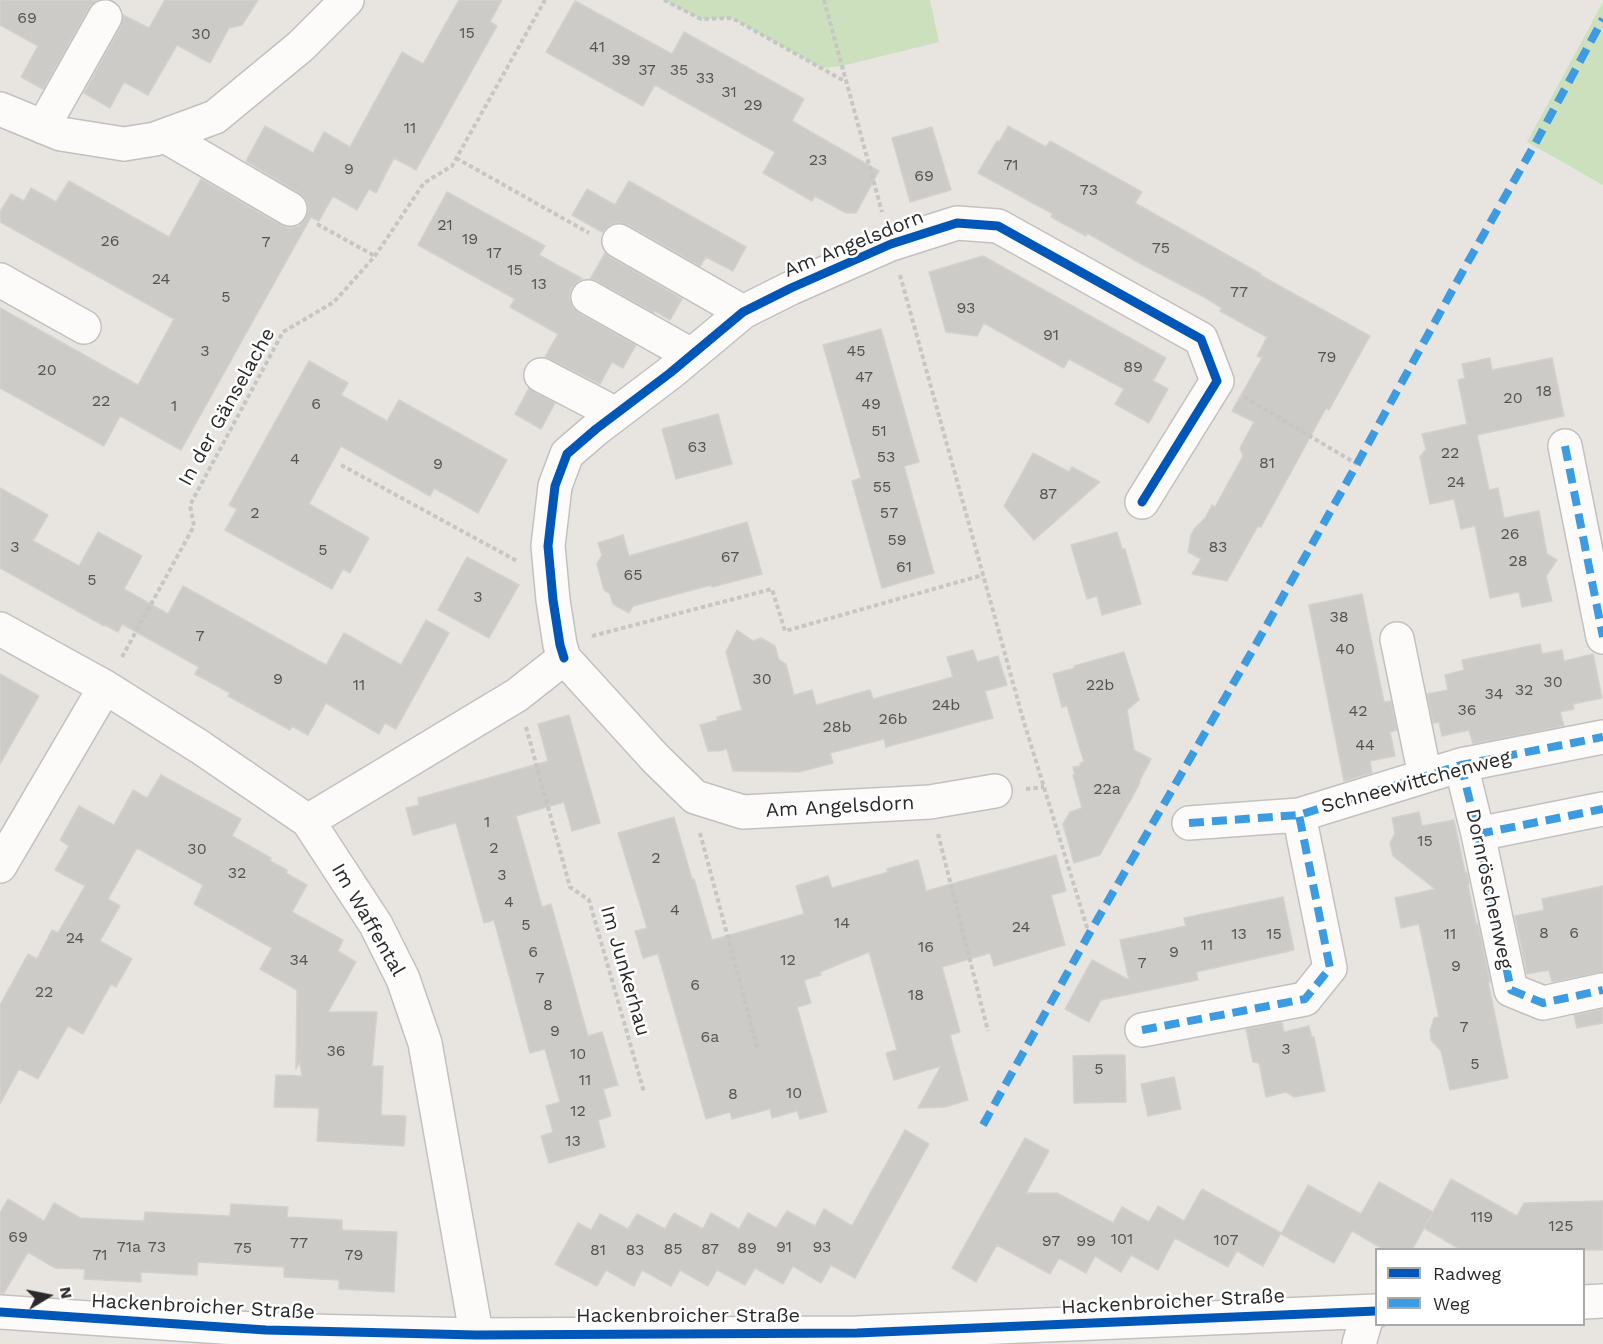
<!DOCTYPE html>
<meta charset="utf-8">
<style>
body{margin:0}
#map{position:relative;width:1603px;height:1344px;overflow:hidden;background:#e8e5e1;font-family:"Work Sans",sans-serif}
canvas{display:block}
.legend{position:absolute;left:1375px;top:1248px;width:210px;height:78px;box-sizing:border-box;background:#fff;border:2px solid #aaa;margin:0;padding:8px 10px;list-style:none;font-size:18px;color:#2a2a2a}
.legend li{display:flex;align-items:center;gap:12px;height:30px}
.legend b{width:30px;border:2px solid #aaa}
.north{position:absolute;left:18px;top:1266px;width:60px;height:60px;-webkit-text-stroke:4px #fff;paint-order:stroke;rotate:80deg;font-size:16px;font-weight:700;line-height:24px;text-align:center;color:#2a2a2a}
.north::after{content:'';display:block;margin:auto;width:21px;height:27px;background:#2a2a2a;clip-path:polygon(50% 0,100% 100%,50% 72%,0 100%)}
</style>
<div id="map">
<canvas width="1603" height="1344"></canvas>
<ul class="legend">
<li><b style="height:8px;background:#0057b8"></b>Radweg</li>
<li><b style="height:8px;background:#3d9ce1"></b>Weg</li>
</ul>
<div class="north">N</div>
</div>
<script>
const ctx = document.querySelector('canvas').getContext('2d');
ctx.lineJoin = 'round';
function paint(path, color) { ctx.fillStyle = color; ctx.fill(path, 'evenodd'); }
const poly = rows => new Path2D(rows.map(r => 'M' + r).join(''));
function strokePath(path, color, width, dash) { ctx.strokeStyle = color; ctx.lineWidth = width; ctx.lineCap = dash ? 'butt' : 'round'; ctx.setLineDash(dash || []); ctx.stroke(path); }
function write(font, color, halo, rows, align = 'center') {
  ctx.font = font + ' "Work Sans",sans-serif'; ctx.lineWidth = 5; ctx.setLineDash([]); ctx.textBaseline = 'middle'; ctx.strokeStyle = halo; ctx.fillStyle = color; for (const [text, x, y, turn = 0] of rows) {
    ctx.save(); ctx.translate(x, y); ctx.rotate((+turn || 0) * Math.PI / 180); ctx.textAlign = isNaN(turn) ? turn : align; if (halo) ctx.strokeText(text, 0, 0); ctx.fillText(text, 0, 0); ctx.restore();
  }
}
const green = poly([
 [664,0,930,0,939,42,842,66,822,68,732,18,701,19],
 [1603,2,1603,185,1527,142]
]);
const building = poly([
 [0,0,97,0,89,8,43,89,21,77,38,46,0,25,0,0],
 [165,0,258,0,242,25,229,28,210,63,177,45,148,95,124,82,110,108,84,93,121,26,123,15,149,28,165,0],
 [459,0,502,0,490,22,497,26,416,170,394,158,376,193,369,189,357,210,333,196,319,221,311,217,181,450,120,416,104,446,0,388,0,308,138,385,174,319,0,222,0,212,11,194,24,201,31,188,56,202,69,181,169,237,201,179,281,225,289,228,299,226,306,218,309,209,306,199,299,193,246,161,265,126,313,153,324,132,350,147,402,52,423,64,459,0],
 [575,1,672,54,684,32,804,99,792,121,879,171,856,213,846,213,815,196,812,201,763,173,775,152,655,85,643,106,546,52,575,1],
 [1008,126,1046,147,1050,141,1142,192,1135,203,1261,274,1260,275,1370,336,1329,410,1326,408,1261,527,1258,526,1227,581,1192,574,1201,559,1188,552,1191,535,1194,529,1205,518,1212,505,1215,507,1243,456,1240,448,1254,422,1232,411,1262,358,1257,356,1267,337,1220,311,1222,308,1204,297,1143,265,1087,233,1086,236,1051,217,1053,214,978,173,997,141,999,142,1008,126],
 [932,127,951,190,910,202,892,138,932,127],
 [629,181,746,247,733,271,706,257,700,266,628,225,618,222,610,225,602,232,572,215,587,189,615,205,629,181],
 [447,192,545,246,539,255,583,279,578,281,571,288,569,297,572,306,579,313,636,345,623,368,612,362,600,384,545,357,558,334,510,307,515,299,418,245,447,192],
 [605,253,610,257,682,299,670,320,655,311,654,313,597,281,590,279,605,253],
 [983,256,1166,358,1153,381,1168,389,1149,423,1115,404,1124,389,1069,359,1064,368,984,323,977,336,946,332,929,272,983,256],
 [881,329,919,462,904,466,934,573,882,588,852,481,861,478,823,345,881,329],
 [1490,358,1492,370,1552,358,1564,416,1477,435,1489,490,1498,488,1504,518,1539,511,1547,554,1557,560,1546,576,1552,601,1522,607,1519,592,1490,598,1475,526,1461,529,1454,499,1430,504,1420,457,1426,449,1422,434,1467,424,1458,380,1465,378,1462,364,1490,358],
 [309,361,348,383,341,395,387,421,399,400,507,460,478,513,434,488,430,496,341,446,309,504,369,538,350,573,343,569,332,589,225,530,237,509,229,505,309,361],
 [529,388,555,403,541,429,515,414,529,388],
 [718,414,732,464,676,479,662,429,718,414],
 [1033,453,1069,472,1072,467,1100,482,1034,540,1004,506,1033,453],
 [0,488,48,515,33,541,79,566,98,532,142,556,124,589,168,614,183,586,326,665,344,633,401,665,426,620,449,633,396,729,385,723,379,734,326,703,308,735,292,726,290,730,228,696,230,693,195,674,199,667,122,624,118,632,105,625,104,626,0,568,0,488],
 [747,522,762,574,712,587,711,585,633,606,629,613,613,604,610,594,604,590,597,564,602,555,598,543,623,535,629,556,747,522],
 [1117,532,1122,549,1125,549,1141,604,1102,615,1097,596,1087,599,1071,545,1117,532],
 [467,557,519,585,489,638,438,610,467,557],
 [1362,594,1384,702,1391,701,1397,730,1390,732,1395,756,1370,761,1372,773,1344,781,1309,605,1362,594],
 [737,630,753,641,761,638,775,646,779,660,786,664,794,695,812,690,816,705,870,690,873,699,953,677,947,657,973,650,977,662,998,656,1007,685,985,691,993,718,886,747,884,739,830,753,833,763,799,772,733,771,727,749,719,751,708,751,700,725,718,720,717,717,742,710,726,652,737,630],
 [1540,644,1542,654,1562,650,1564,661,1593,654,1602,698,1573,704,1574,709,1560,712,1564,726,1473,744,1469,730,1442,736,1439,722,1433,723,1427,694,1448,690,1445,675,1464,670,1462,660,1540,644],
 [1124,652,1139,700,1127,710,1134,750,1151,759,1139,782,1140,783,1100,855,1074,863,1063,824,1070,812,1082,808,1073,775,1075,775,1073,767,1080,766,1080,763,1084,762,1067,706,1062,707,1053,674,1075,668,1074,666,1124,652],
 [0,674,39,696,0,764,0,674],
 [569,715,600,823,572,831,564,802,516,816,542,907,551,904,588,1036,602,1032,618,1085,603,1089,611,1116,598,1120,605,1147,549,1163,541,1136,553,1132,546,1106,560,1102,545,1049,530,1053,494,920,484,923,456,823,413,835,406,808,419,805,418,798,548,761,538,724,569,715],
 [161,775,241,819,232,836,271,858,270,861,287,870,286,873,307,885,292,912,343,940,338,951,356,962,328,1012,377,1012,372,1066,383,1066,381,1115,406,1116,404,1146,317,1141,319,1108,274,1107,276,1075,302,1076,300,1062,296,1069,297,990,260,969,272,948,194,904,203,885,137,848,108,899,120,906,100,941,132,959,116,987,111,984,83,1034,68,1026,38,1079,19,1069,0,1104,0,1005,28,954,37,959,52,930,58,933,85,886,55,870,69,846,60,840,79,806,114,825,133,790,147,798,161,775],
 [1419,812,1422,826,1454,820,1465,872,1467,873,1469,883,1468,885,1476,924,1478,924,1490,982,1488,982,1508,1078,1450,1090,1441,1051,1431,1040,1430,1031,1434,1018,1439,1017,1419,924,1401,928,1395,898,1435,889,1393,856,1390,843,1395,833,1392,818,1419,812],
 [674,817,692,879,694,879,712,940,804,914,796,886,828,876,832,888,888,872,887,869,918,860,926,891,1056,855,1066,891,1051,895,1065,945,994,966,990,953,942,967,960,1032,950,1035,968,1100,945,1107,918,1108,941,1066,894,1080,886,1053,897,1050,869,952,820,972,821,975,804,980,811,1003,797,1007,827,1112,800,1119,797,1111,772,1118,770,1109,732,1119,730,1112,706,1119,658,954,643,958,635,931,647,928,618,833,674,817],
 [1603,886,1603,972,1552,982,1549,970,1527,974,1515,916,1544,910,1542,899,1603,886],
 [1283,897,1294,950,1196,972,1198,980,1101,1000,1089,1022,1065,1009,1092,960,1129,980,1120,940,1186,926,1184,918,1283,897],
 [1603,1009,1603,1023,1577,1028,1574,1015,1603,1009],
 [1282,1022,1284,1032,1309,1026,1312,1038,1314,1037,1325,1091,1294,1097,1286,1092,1266,1097,1259,1063,1253,1062,1246,1029,1282,1022],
 [1110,1055,1125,1055,1126,1102,1074,1103,1073,1056,1110,1055],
 [1174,1077,1181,1109,1148,1116,1141,1084,1174,1077],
 [905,1130,929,1144,855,1278,831,1265,821,1283,793,1266,783,1284,755,1268,745,1285,717,1270,708,1286,680,1270,671,1286,642,1270,634,1286,606,1270,597,1286,555,1264,578,1223,591,1230,600,1214,628,1229,637,1214,665,1229,674,1213,703,1229,711,1213,739,1229,748,1213,776,1228,787,1211,815,1226,824,1209,852,1226,905,1130],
 [1025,1138,1049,1151,1026,1193,1057,1193,1113,1223,1122,1207,1149,1222,1158,1206,1184,1221,1202,1189,1281,1233,1263,1266,1237,1251,1228,1267,1175,1238,1158,1270,1131,1255,1121,1272,1095,1256,1086,1273,1059,1258,1050,1274,997,1245,976,1282,952,1268,1025,1138],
 [1451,1179,1517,1216,1524,1203,1603,1201,1603,1250,1461,1250,1424,1228,1451,1179],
 [1379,1182,1433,1212,1412,1250,1385,1250,1352,1231,1334,1263,1281,1234,1308,1185,1361,1214,1379,1182],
 [8,1199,44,1221,54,1203,80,1218,144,1221,145,1212,230,1216,231,1204,288,1207,287,1217,342,1220,342,1230,397,1232,394,1292,339,1289,339,1280,284,1277,284,1267,198,1262,197,1275,141,1272,141,1282,84,1279,85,1269,55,1268,28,1252,4,1293,0,1293,0,1213,8,1199]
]);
const path = poly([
 [664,0,701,19,732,18,846,82],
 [824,0,882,212],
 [456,158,589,233],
 [317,224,375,256],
 [900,275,1023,719,1089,934],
 [1244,397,1357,464],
 [341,465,517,561],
 [592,636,772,589,785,631,983,575],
 [122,657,194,526,190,505,283,332,334,302,375,256,424,183,452,166,545,0],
 [526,727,570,887,589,900,644,1092],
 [1026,789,1044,787],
 [700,833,758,1050],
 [938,834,988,1031]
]);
const minor = poly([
 [0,109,61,134,124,144,155,139,215,117,301,46,347,0],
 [43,127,105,17],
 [165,136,290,209],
 [619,241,743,312],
 [0,280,84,327],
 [588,297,691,355],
 [541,375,616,414],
 [1565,446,1603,637],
 [0,629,105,687,200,747,308,821,376,925,403,979,425,1043,478,1344],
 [1397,639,1425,776],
 [564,658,560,645,553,600,548,546,555,486,567,454,596,429,670,373,743,312,791,288,891,244,957,223,998,226,1201,339,1217,381,1142,502],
 [1461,765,1478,834,1511,990,1543,1003,1603,990],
 [308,821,517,695,564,658,655,758,695,797,743,812,930,802,995,791],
 [1189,823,1299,815,1461,765,1603,737],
 [1478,834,1603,809],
 [0,866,105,687],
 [1142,1030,1305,999,1330,968,1299,815],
 [1584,1302,1603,1301],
 [0,1312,266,1330,476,1335,857,1333,1376,1311],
 [1359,1344,1368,1312]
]);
const quiet = poly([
 [1565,446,1603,637],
 [1461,765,1478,834,1511,990,1543,1003,1603,990],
 [1189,823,1299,815,1461,765,1603,737],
 [1478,834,1603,809],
 [1142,1030,1305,999,1330,968,1299,815],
 [983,1125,1089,934,1255,646,1357,464,1464,269,1535,144,1603,19]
]);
const cycleway = poly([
 [564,658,560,645,553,600,548,546,555,486,567,454,596,429,670,373,743,312,791,288,891,244,957,223,998,226,1201,339,1217,381,1142,502],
 [0,1312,266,1330,476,1335,857,1333,1376,1311]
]);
const numberNames = [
 ["69",27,18],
 ["15",467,33],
 ["30",201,34],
 ["41",597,47],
 ["39",621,60],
 ["37",647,70],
 ["35",679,70],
 ["33",705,78],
 ["31",729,92],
 ["29",753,105],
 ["11",410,128],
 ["23",818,160],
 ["71",1011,165],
 ["9",349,169],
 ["69",924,176],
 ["73",1089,190],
 ["21",445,225],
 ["19",470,239],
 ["26",110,241],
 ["7",266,242],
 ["75",1161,248],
 ["17",494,253],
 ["15",515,270],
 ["24",161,279],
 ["13",539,284],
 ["77",1239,292],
 ["5",226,297],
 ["93",966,308],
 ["91",1051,335],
 ["3",205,351],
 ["45",856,351],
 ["79",1327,357],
 ["89",1133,367],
 ["20",47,370],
 ["47",864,377],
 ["18",1544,391],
 ["20",1513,398],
 ["22",101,401],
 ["6",316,404],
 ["49",871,404],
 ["1",174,406],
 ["51",879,431],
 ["63",697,447],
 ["22",1450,453],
 ["53",886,457],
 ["4",295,459],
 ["81",1267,463],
 ["9",438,464],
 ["24",1456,482],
 ["55",882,487],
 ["87",1048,494],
 ["2",255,513],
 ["57",889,513],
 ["26",1510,534],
 ["59",897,540],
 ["3",15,547],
 ["83",1218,547],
 ["5",323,550],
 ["67",730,557],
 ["28",1518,561],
 ["61",904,567],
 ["65",633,575],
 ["5",92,580],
 ["3",478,597],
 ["38",1339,617],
 ["7",200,636],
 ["40",1345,649],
 ["9",278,679],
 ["30",762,679],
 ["30",1553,682],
 ["11",359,685],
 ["22b",1100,685],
 ["32",1524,690],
 ["34",1494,694],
 ["24b",946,705],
 ["36",1467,710],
 ["42",1358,711],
 ["26b",893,719],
 ["28b",837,727],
 ["44",1365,745],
 ["22a",1107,789],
 ["1",487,822],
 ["15",1425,841],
 ["2",494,848],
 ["30",197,849],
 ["2",656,858],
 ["32",237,873],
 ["3",502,875],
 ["4",509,902],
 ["4",675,910],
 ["14",842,923],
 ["5",526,925],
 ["24",1021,927],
 ["8",1544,933],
 ["6",1574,933],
 ["13",1239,934],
 ["15",1274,934],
 ["11",1450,934],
 ["24",75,938],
 ["11",1207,945],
 ["16",926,947],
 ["6",533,952],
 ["9",1174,952],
 ["34",299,960],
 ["12",788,960],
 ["7",1142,963],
 ["9",1456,966],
 ["7",540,978],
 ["6",695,985],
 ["22",44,992],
 ["18",916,995],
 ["8",548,1005],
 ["7",1464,1027],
 ["9",555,1031],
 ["6a",710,1037],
 ["3",1286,1049],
 ["36",336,1051],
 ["10",578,1054],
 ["5",1475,1064],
 ["5",1099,1069],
 ["11",585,1080],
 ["10",794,1093],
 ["8",733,1094],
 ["12",578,1111],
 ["13",573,1141],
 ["119",1482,1217],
 ["125",1561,1226],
 ["69",18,1237],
 ["101",1122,1239],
 ["107",1226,1240],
 ["97",1051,1241],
 ["99",1086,1241],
 ["77",299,1243],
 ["71a",129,1247],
 ["73",157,1247],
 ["91",784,1247],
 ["93",822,1247],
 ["75",243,1248],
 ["89",747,1248],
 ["85",673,1249],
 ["87",710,1249],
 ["81",598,1250],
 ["83",635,1250],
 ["71",100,1255],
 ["79",354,1255]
];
const streetNames = [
 ["Am Angelsdorn",854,244,-22],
 ["In der Gänselache",227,407,-61],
 ["Schneewittchenweg",1416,782,-15],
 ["Am Angelsdorn",840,807,-3],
 ["Dornröschenweg",1489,889,78],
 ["Im Waffental",368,920,60],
 ["Im Junkerhau",625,971,74],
 ["Hackenbroicher Straße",1173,1302,-3],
 ["Hackenbroicher Straße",203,1307,3],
 ["Hackenbroicher Straße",688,1316]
];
paint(green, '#cce0be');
paint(building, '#cdcbc8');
strokePath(building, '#d3d1cd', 1.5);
strokePath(minor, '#c2c1c1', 36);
strokePath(path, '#c6c6c5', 4, [4.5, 3]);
strokePath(minor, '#fcfbfa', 33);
strokePath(quiet, '#3d9ce1', 8, [15, 8]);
strokePath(cycleway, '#0057b8', 9);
write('16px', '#545453', null, numberNames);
write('20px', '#2a2a2a', '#fff', streetNames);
</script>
